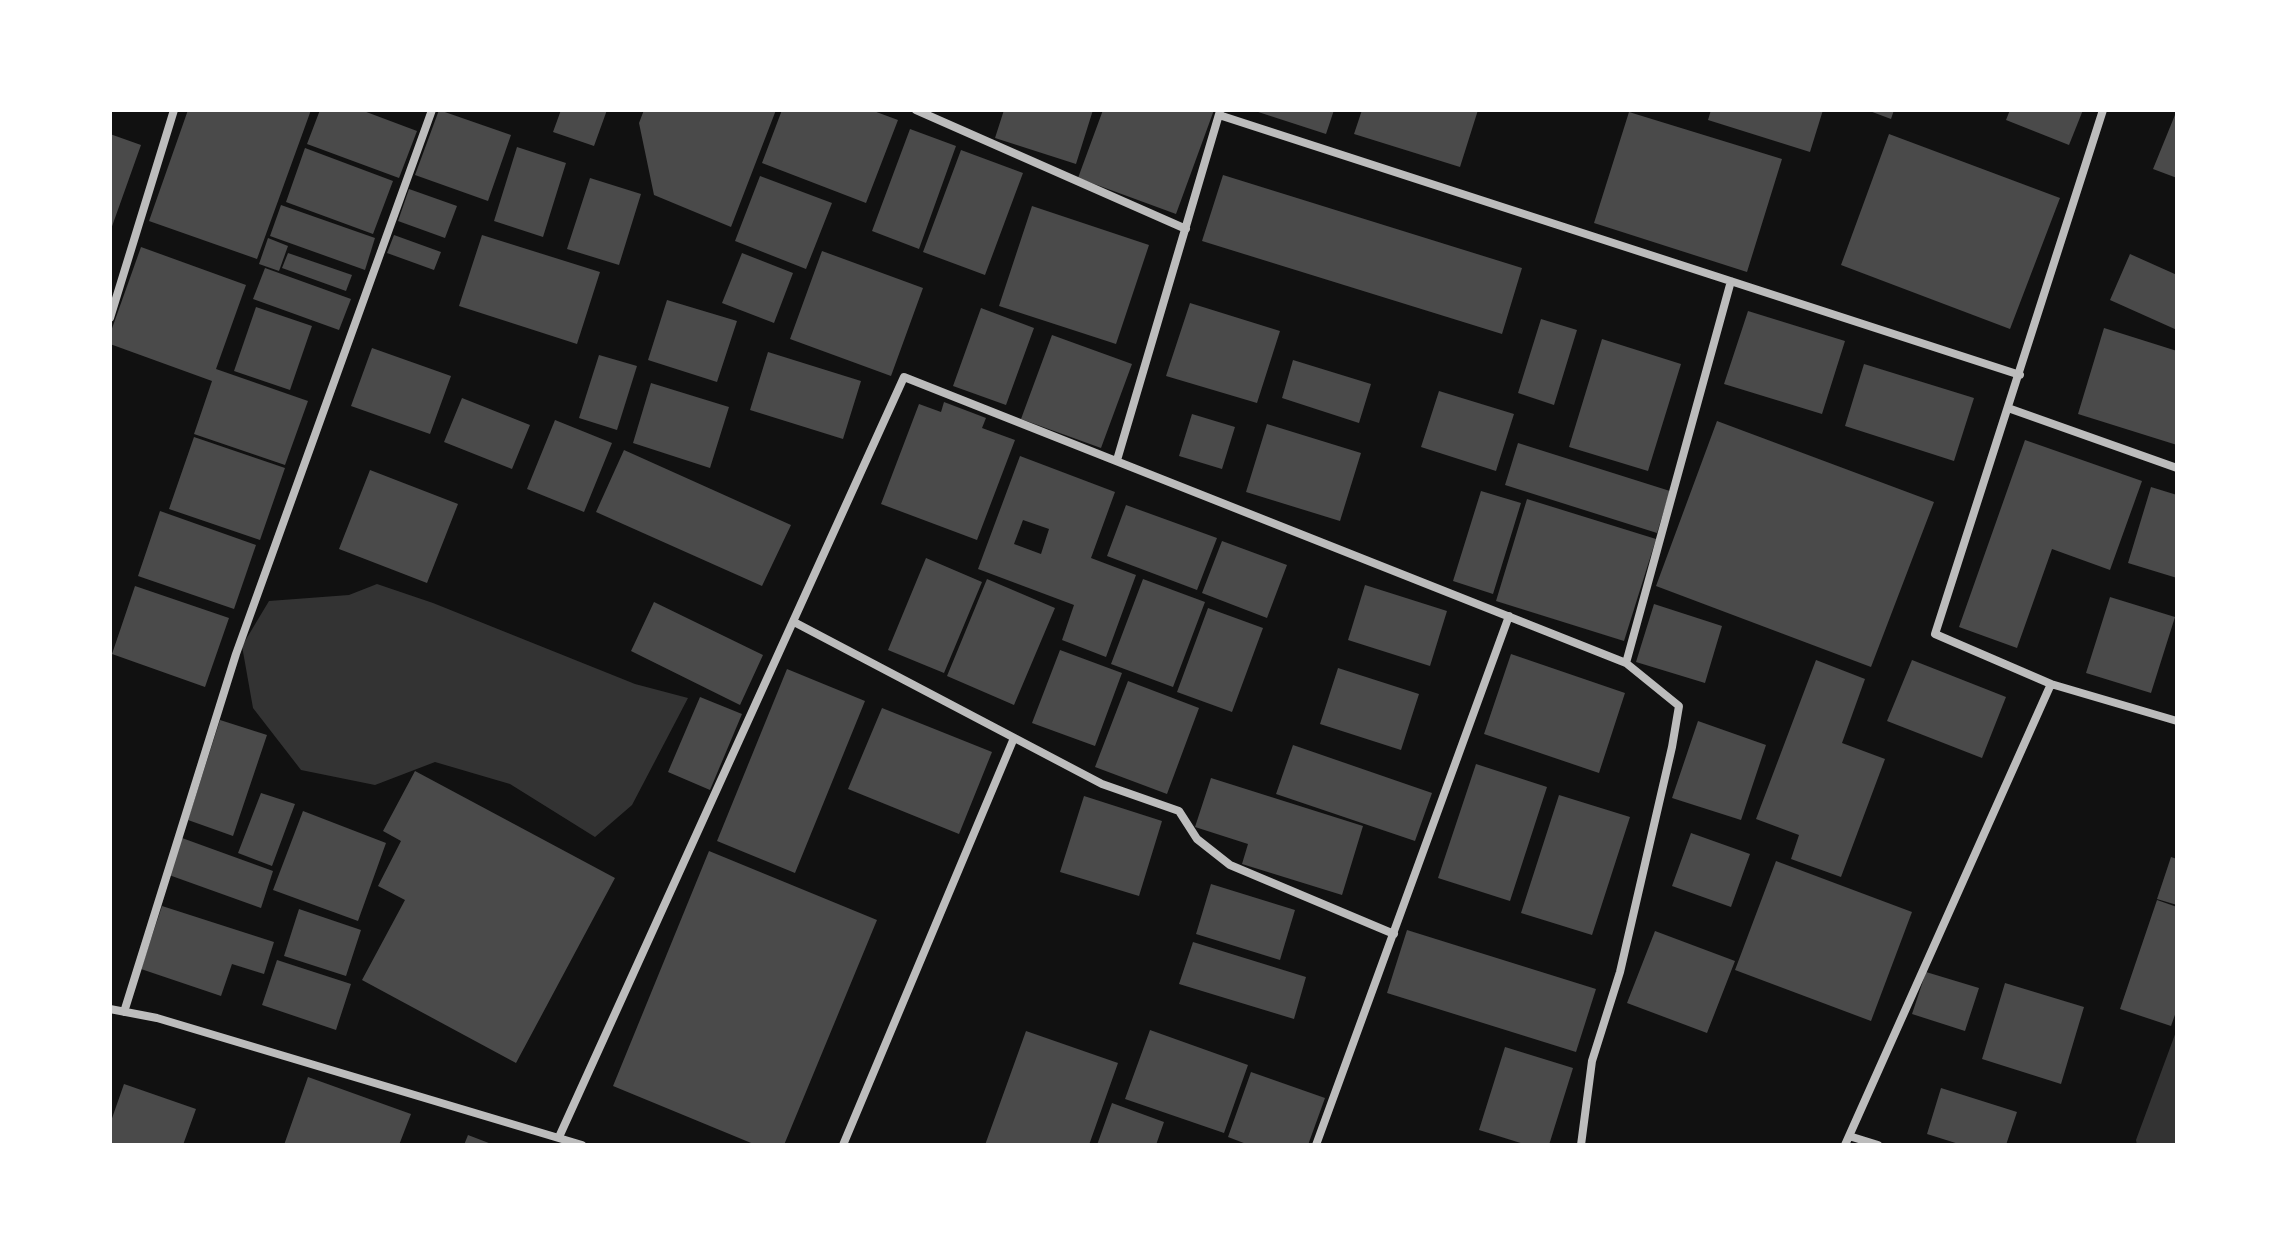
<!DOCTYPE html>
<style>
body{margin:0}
#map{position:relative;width:2287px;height:1255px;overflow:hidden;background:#111;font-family:Roboto,sans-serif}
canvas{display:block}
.frame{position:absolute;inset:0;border:112px solid #fff;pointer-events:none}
</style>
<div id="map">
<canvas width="2287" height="1255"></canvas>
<div class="frame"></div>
</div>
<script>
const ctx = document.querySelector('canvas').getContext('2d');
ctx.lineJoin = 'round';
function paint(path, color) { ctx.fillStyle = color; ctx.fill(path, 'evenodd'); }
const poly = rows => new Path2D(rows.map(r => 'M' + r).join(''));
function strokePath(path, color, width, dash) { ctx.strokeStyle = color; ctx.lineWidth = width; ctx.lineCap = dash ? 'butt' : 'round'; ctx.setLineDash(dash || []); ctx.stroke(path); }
const water = poly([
 [377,584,433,603,635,684,688,698,632,805,595,837,510,784,435,762,375,785,301,770,253,708,242,646,269,601,349,595],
 [2177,1029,2177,1145,2137,1145,2136,1140]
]);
const building = poly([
 [188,110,311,110,257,259,149,221],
 [320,110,361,110,417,131,399,178,307,144],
 [439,110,511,135,488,201,415,175],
 [561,110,607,110,594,146,553,132],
 [644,110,776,110,731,227,654,195,639,123],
 [782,110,871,110,898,120,866,203,762,163],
 [1004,110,1093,110,1076,164,995,138],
 [1103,110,1214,110,1176,214,1078,178],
 [1252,110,1334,110,1326,134],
 [1362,110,1478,110,1460,167,1354,134],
 [1711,110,1823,110,1810,152,1708,120],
 [1867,110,1894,110,1891,119],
 [2010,110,2083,110,2069,145,2006,120],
 [2177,110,2177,178,2153,169],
 [1629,112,1782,159,1747,272,1594,223],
 [910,129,956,146,919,249,872,231],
 [110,134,141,145,110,232],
 [1889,134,2060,198,2010,329,1841,265],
 [517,147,566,163,543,237,494,221],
 [305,148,393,181,373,234,286,202],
 [961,150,1023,173,985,275,923,252],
 [1223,175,1522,268,1502,334,1202,241],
 [760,176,832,203,806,269,735,241],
 [590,178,641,194,619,265,567,249],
 [409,189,457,206,445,238,398,221],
 [281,205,375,238,365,270,270,236],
 [1032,206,1149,245,1116,344,999,306],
 [394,235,441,252,434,270,387,253],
 [482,235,600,272,577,344,459,306],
 [268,238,288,246,279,271,259,264],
 [141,247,246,285,216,369,308,401,285,465,194,434,212,381,110,344,110,334],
 [822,251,923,288,891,376,790,339],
 [288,253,352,275,346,291,282,268],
 [742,253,793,273,774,323,722,303],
 [2130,254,2177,275,2177,330,2110,300],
 [265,268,351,299,339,330,253,299],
 [667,300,737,321,717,382,648,360],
 [1190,303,1280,331,1257,403,1166,376],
 [256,307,312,326,290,390,234,371],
 [981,308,1034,328,1006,405,953,386],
 [1748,311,1845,341,1822,414,1724,384],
 [1541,319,1577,330,1554,405,1518,393],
 [2104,328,2177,351,2177,445,2078,414],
 [1052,335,1132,364,1101,448,1021,419],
 [1602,339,1681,364,1648,471,1569,447],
 [372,348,451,376,430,434,351,406],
 [768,352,861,381,843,439,750,410],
 [599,355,637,366,617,430,579,418],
 [1293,360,1371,384,1359,423,1282,398],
 [1864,364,1974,398,1954,461,1845,426],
 [651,383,729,407,710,468,633,443],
 [1439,391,1514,414,1496,471,1421,447],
 [462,398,530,425,512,469,444,442],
 [944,402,986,418,982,428,1015,440,977,540,881,504,919,404,941,412],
 [1192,414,1235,427,1222,469,1179,456],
 [555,420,612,443,584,512,527,489],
 [1717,421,1934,502,1871,667,1656,586],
 [1267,424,1361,453,1340,521,1246,492],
 [194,437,285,468,260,540,169,509],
 [2025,440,2142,481,2110,570,2052,549,2017,648,1959,627],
 [1518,443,1670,491,1657,533,1505,485],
 [624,450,791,525,762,586,596,512],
 [1020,456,1115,492,1091,558,1136,575,1106,657,1062,640,1074,605,978,569],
 [1023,520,1049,529,1041,554,1014,544],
 [370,470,458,504,427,583,339,549],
 [2151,487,2177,495,2177,578,2128,563],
 [1481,491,1521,503,1493,594,1453,581],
 [1527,499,1656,539,1624,641,1496,601],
 [1126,505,1217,538,1197,590,1107,556],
 [160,511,256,545,234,609,138,576],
 [1222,541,1287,565,1267,618,1202,593],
 [926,558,982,582,944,673,888,650],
 [987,579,1055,608,1014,705,947,676],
 [1143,579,1205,602,1173,687,1111,664],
 [1365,585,1447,611,1430,666,1348,640],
 [135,586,229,618,205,687,112,654],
 [2110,597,2175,617,2151,693,2086,673],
 [654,602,763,655,740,705,631,651],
 [1654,604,1722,626,1705,683,1636,662],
 [1208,608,1263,628,1232,712,1177,692],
 [1060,650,1122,673,1095,746,1032,723],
 [1511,654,1625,693,1599,773,1484,734],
 [1816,660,1865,679,1842,743,1885,759,1841,877,1791,859,1799,835,1756,819],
 [1912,660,2006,697,1982,758,1887,721],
 [1338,668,1419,694,1401,750,1320,724],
 [787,669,865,701,795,873,717,841],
 [1128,681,1199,708,1167,794,1095,767],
 [700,697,742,714,710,790,668,772],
 [882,708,992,752,959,834,848,789],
 [220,720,267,735,233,836,188,820],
 [1698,721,1766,745,1741,820,1672,798],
 [1293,745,1432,793,1415,841,1276,794],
 [1476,764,1547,787,1510,901,1438,878],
 [415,771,615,878,516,1063,362,980,405,900,378,886,401,841,383,831],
 [1211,778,1363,826,1342,895,1242,864,1248,844,1195,827],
 [261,793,295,804,272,866,238,853],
 [1559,795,1630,817,1592,935,1521,913],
 [1084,796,1162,821,1139,896,1060,872],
 [303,811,386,843,358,921,273,890],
 [1691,833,1750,854,1731,907,1672,886],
 [182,838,273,871,261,908,169,875],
 [709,851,877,920,784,1145,756,1145,613,1086],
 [2171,857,2177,859,2177,905,2157,899],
 [1776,861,1912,912,1871,1021,1735,970],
 [1211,884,1295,910,1280,960,1196,934],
 [2157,900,2177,907,2177,1009,2171,1026,2120,1009],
 [162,906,274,942,264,974,232,964,221,996,141,969],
 [299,909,361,930,346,976,284,956],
 [1407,930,1596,989,1576,1052,1387,993],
 [1655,931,1735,961,1707,1033,1627,1003],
 [1193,942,1306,977,1294,1019,1179,984],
 [277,960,351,984,336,1030,262,1005],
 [1926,972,1979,988,1965,1031,1912,1014],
 [2005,983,2084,1007,2061,1084,1982,1059],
 [1150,1030,1248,1065,1224,1133,1125,1099],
 [1026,1031,1118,1063,1089,1145,985,1145],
 [1505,1047,1573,1068,1549,1145,1527,1145,1479,1130],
 [1251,1072,1325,1098,1308,1145,1249,1145,1228,1137],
 [308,1077,411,1114,399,1145,284,1145],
 [124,1084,196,1109,183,1145,110,1145,110,1124],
 [1941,1088,2017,1112,2006,1145,1962,1145,1927,1134],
 [1112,1103,1164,1122,1156,1145,1097,1145],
 [468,1135,494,1145,464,1145]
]);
const minor = poly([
 [916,110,1186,229],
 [1219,115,2020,375],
 [110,318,174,110],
 [2008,408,2177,468],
 [1117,460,1220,111],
 [794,622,1102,784,1179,811,1197,839,1230,865,1394,934],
 [2051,684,2177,721],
 [110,1009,157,1018,582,1145],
 [124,1012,236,654,432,110],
 [1849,1136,1878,1145],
 [559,1137,904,377,1626,663],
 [843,1145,1014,738],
 [1316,1145,1509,616],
 [1581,1145,1592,1061,1620,972,1672,747,1679,706,1626,663,1731,281],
 [1845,1145,2051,684,1935,634,2103,110]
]);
paint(water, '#333');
paint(building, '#4a4a4a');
strokePath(minor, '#bcbcbc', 8);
</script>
